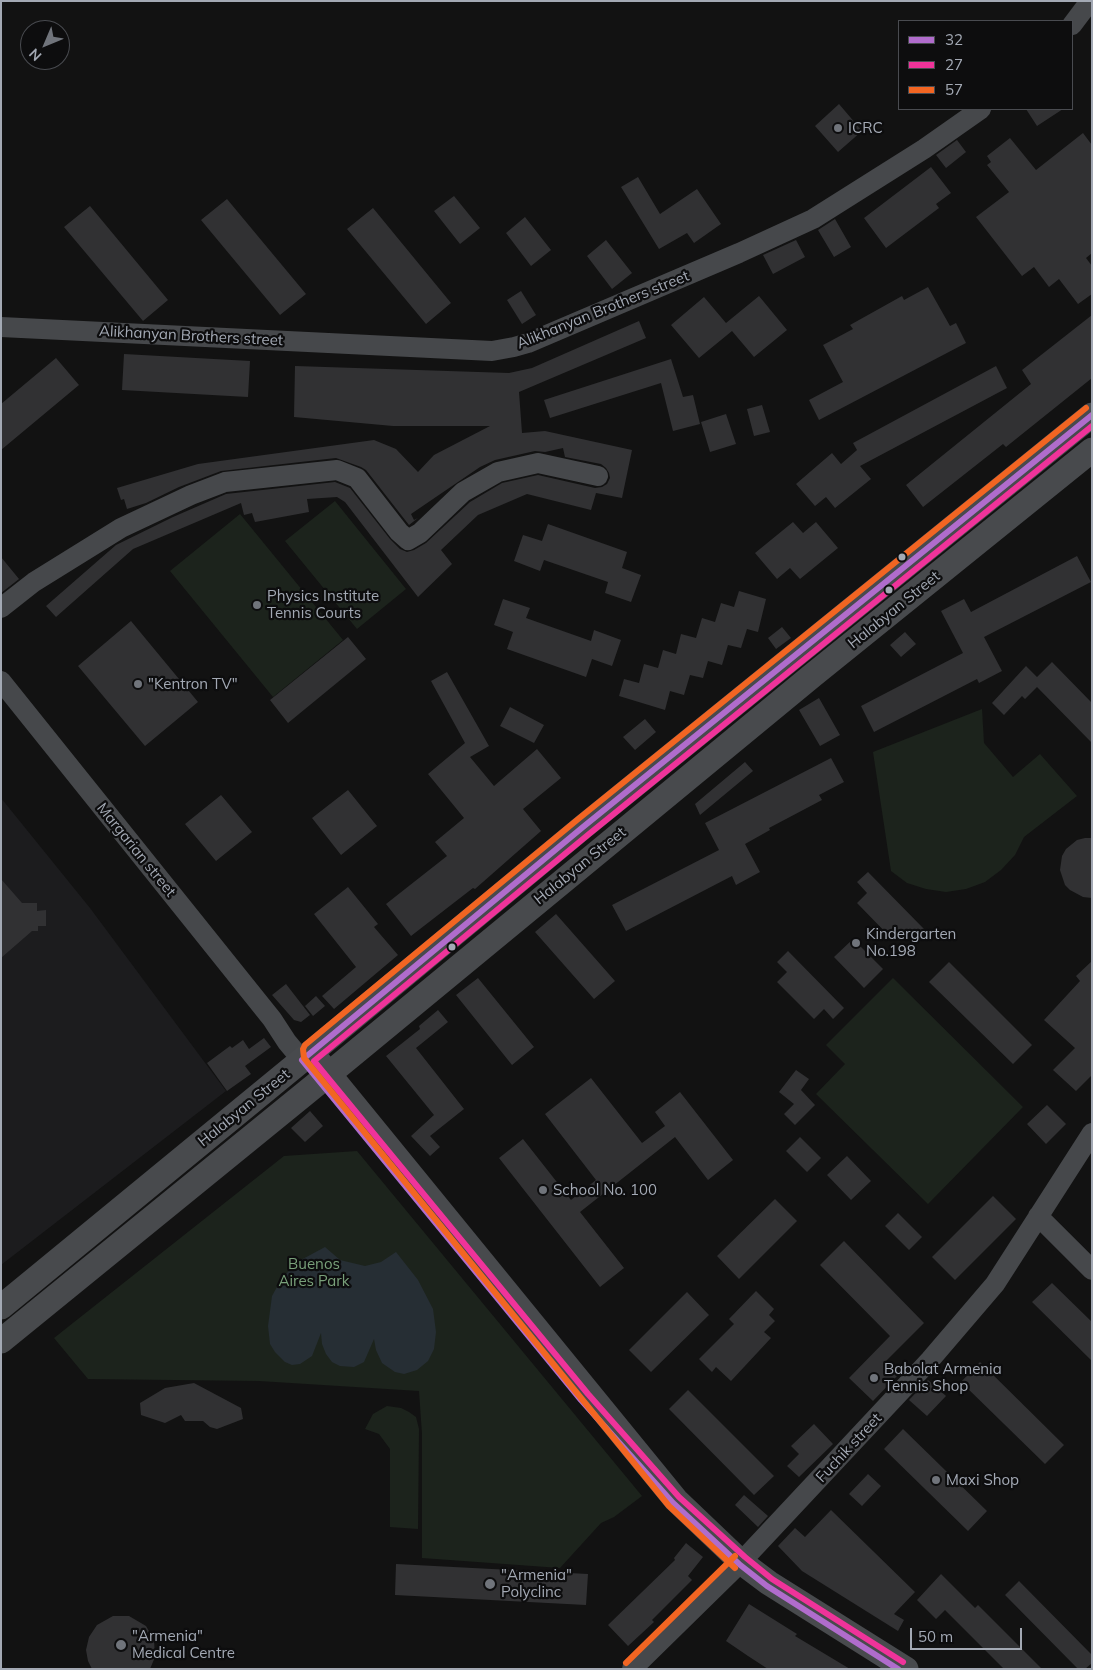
<!DOCTYPE html>
<style>
body{margin:0}
#map{position:relative;width:1093px;height:1670px;overflow:hidden;background:#121212;font-family:Mulish,sans-serif}
canvas{display:block}
.frame{position:absolute;inset:0;border:2px solid #a3a9b4;pointer-events:none}
.legend{position:absolute;left:898px;top:20px;width:175px;height:90px;box-sizing:border-box;background:#0d0d0e;border:1px solid #494b50;margin:0;padding:6px 9px;list-style:none;font-size:15px;color:#a3a9b4}
.legend li{display:flex;align-items:center;gap:10px;height:25px}
.legend b{width:25px;border:1px solid #494b50}
.north{position:absolute;left:20px;top:20px;width:50px;height:50px;box-sizing:border-box;background:#0d0d0e;border:1px solid #494b50;border-radius:50%;rotate:225deg;font-size:14px;font-weight:700;line-height:20px;text-align:center;color:#a3a9b4}
.north::after{content:'';display:block;margin:auto;width:18px;height:22px;background:#70747b;clip-path:polygon(50% 0,100% 100%,50% 72%,0 100%)}
.scale{position:absolute;left:910px;top:1628px;width:112px;height:22px;box-sizing:border-box;border:2px solid #a3a9b4;border-top:0;padding-left:6px;font-size:15px;line-height:18px;white-space:nowrap;color:#a3a9b4;-webkit-text-stroke:4px #0d0d0e;paint-order:stroke}
</style>
<div id="map">
<canvas width="1093" height="1670"></canvas>
<div class="frame"></div>
<ul class="legend">
<li><b style="height:6px;background:#b06ccc"></b>32</li>
<li><b style="height:6px;background:#ef339a"></b>27</li>
<li><b style="height:6px;background:#f26522"></b>57</li>
</ul>
<div class="north">N</div>
<div class="scale">50 m</div>
</div>
<script>
const ctx = document.querySelector('canvas').getContext('2d');
ctx.lineJoin = 'round';
function paint(path, color) { ctx.fillStyle = color; ctx.fill(path, 'evenodd'); }
const poly = rows => new Path2D(rows.map(r => 'M' + r).join(''));
function strokePath(path, color, width, dash) { ctx.strokeStyle = color; ctx.lineWidth = width; ctx.lineCap = dash ? 'butt' : 'round'; ctx.setLineDash(dash || []); ctx.stroke(path); }
function write(font, color, halo, rows, align = 'center') {
  ctx.font = font + ' Mulish,sans-serif'; ctx.lineWidth = 4.5; ctx.setLineDash([]); ctx.textBaseline = 'middle'; ctx.strokeStyle = halo; ctx.fillStyle = color; for (const [text, x, y, turn = 0] of rows) {
    ctx.save(); ctx.translate(x, y); ctx.rotate((+turn || 0) * Math.PI / 180); ctx.textAlign = isNaN(turn) ? turn : align; if (halo) ctx.strokeText(text, 0, 0); ctx.fillText(text, 0, 0); ctx.restore();
  }
}
const built = poly([
 [1,798,90,908,226,1091,1,1265]
]);
const green = poly([
 [335,501,406,589,357,629,285,541],
 [240,514,343,640,273,697,170,571],
 [982,709,984,743,1013,777,1040,754,1077,796,1024,837,1015,855,1001,870,985,882,966,889,946,892,926,889,907,883,891,871,873,752],
 [893,978,1023,1107,928,1204,816,1094,845,1064,826,1045],
 [357,1151,642,1496,614,1517,601,1523,560,1568,422,1558,422,1434,419,1391,259,1381,88,1379,54,1338,284,1156],
 [387,1406,401,1408,409,1412,416,1417,419,1429,418,1529,390,1527,390,1449,379,1434,365,1429,373,1414]
]);
const water = poly([
 [325,1247,340,1260,365,1266,381,1262,396,1252,418,1280,433,1309,436,1332,434,1349,428,1361,417,1370,404,1374,395,1372,382,1363,376,1350,374,1339,364,1362,354,1367,340,1366,332,1362,326,1354,322,1344,321,1333,312,1356,300,1364,292,1365,285,1362,275,1352,270,1344,268,1326,272,1296,282,1278,299,1261]
]);
const building = poly([
 [839,104,862,131,838,152,815,126],
 [1026,109,1063,109,1037,126],
 [1083,133,1092,145,1092,253,1086,258,1092,266,1092,294,1078,304,1059,279,1049,287,1034,267,1022,276,976,217,1009,192,987,165,991,162,987,156,1010,138,1036,170],
 [957,140,966,152,946,168,936,155],
 [931,167,951,193,936,204,939,208,886,248,864,218],
 [638,177,660,214,697,189,721,224,694,243,687,233,659,249,621,187],
 [454,196,480,228,460,244,434,211],
 [227,199,306,294,280,315,201,220],
 [90,206,168,300,143,321,64,227],
 [373,208,451,303,426,324,347,229],
 [525,217,551,250,531,266,506,233],
 [835,219,851,247,834,257,818,230],
 [606,240,632,273,612,289,587,256],
 [796,240,805,257,773,274,763,255],
 [928,287,950,326,956,323,966,343,819,420,809,400,843,382,823,345,853,329,850,325,902,296,904,300],
 [521,291,536,315,522,324,507,300],
 [759,296,787,330,754,357,732,331,699,358,671,325,704,297,726,323],
 [1092,315,1092,378,1006,447,1003,444,923,507,906,485,1031,384,1022,370],
 [639,321,646,338,519,392,522,433,545,431,632,450,622,498,596,493,591,510,527,494,478,515,441,550,452,564,418,597,345,502,337,497,307,499,309,512,255,522,252,513,244,515,241,503,133,549,56,617,46,606,116,545,173,517,226,494,335,482,350,488,390,539,400,549,407,552,414,550,426,543,470,502,502,483,538,475,595,488,602,487,607,484,610,478,609,473,606,468,601,464,565,457,563,448,545,452,535,451,495,460,480,467,411,514,414,520,418,518,409,525,366,470,361,467,336,458,221,471,179,487,146,503,127,509,124,499,121,500,117,488,198,464,374,440,396,449,418,472,434,455,490,426,393,426,294,417,295,366,509,373,532,368],
 [124,354,250,361,248,397,122,390],
 [56,358,79,385,1,450,1,404],
 [671,359,683,397,693,395,700,424,673,431,661,383,550,418,544,400],
 [996,366,1007,388,860,466,871,479,835,508,826,497,815,506,796,484,832,453,841,464,857,450,853,443],
 [762,405,770,432,754,436,747,409],
 [726,414,736,444,710,452,701,422],
 [793,522,803,533,816,522,838,548,800,579,790,568,777,579,755,553],
 [548,524,627,552,622,568,641,575,631,602,605,593,608,582,544,560,540,571,514,561,523,535,542,541],
 [1077,556,1091,582,984,637,1002,671,979,683,977,679,874,732,861,706,963,653,941,611,964,599,971,612],
 [1,557,19,579,1,593],
 [739,591,766,599,758,632,747,629,741,648,728,645,722,665,708,661,703,678,690,675,684,695,670,691,665,710,619,696,624,679,639,683,644,664,658,668,663,650,676,654,681,634,696,638,702,618,715,622,721,603,734,607],
 [503,599,530,608,526,618,591,641,594,630,621,640,612,666,592,659,586,677,507,649,513,632,494,625],
 [131,621,198,702,145,746,78,666],
 [782,627,791,638,776,649,768,638],
 [905,632,916,644,901,657,890,645],
 [348,637,366,659,288,723,270,700],
 [1052,662,1092,703,1092,743,1037,687,1025,699,1022,696,1004,715,992,703,1026,666,1037,677],
 [447,672,489,746,470,757,494,786,537,749,561,778,523,809,541,831,475,889,473,888,411,936,386,904,447,856,435,842,464,818,428,774,465,743,431,681],
 [819,698,840,735,820,746,799,710],
 [510,707,544,725,534,743,500,726],
 [645,719,656,732,635,750,623,737],
 [831,758,844,782,819,795,822,800,769,828,770,830,745,844,760,872,736,885,732,876,626,931,612,905,719,850,705,823],
 [745,762,753,771,700,815,695,804],
 [348,790,377,826,341,855,312,818],
 [221,795,252,832,216,861,185,824],
 [1085,838,1092,838,1092,898,1083,897,1070,890,1065,885,1060,870,1062,856,1066,849,1077,840],
 [868,872,924,929,913,940,903,930,893,940,857,903,867,893,857,882],
 [1,879,22,903,37,903,37,911,46,910,46,926,38,926,38,931,32,931,1,958],
 [348,887,378,924,374,927,398,955,334,1009,322,996,356,967,314,914],
 [556,914,615,981,594,999,535,932],
 [853,939,883,969,864,988,834,957],
 [788,951,844,1008,833,1019,824,1009,814,1019,777,982,787,972,777,962],
 [1092,961,1092,1075,1076,1091,1053,1070,1075,1048,1044,1020,1080,981,1076,976],
 [949,962,1032,1045,1013,1064,929,982],
 [478,978,534,1047,512,1065,456,995],
 [286,984,310,1015,301,1022,294,1020,272,995],
 [316,996,325,1006,313,1016,305,1006],
 [438,1010,448,1022,416,1048,464,1109,430,1136,440,1147,430,1156,411,1136,434,1115,386,1056,420,1029,419,1026],
 [264,1038,271,1047,245,1066,251,1074,227,1091,207,1063,230,1046,232,1048,243,1040,249,1049],
 [796,1070,809,1079,801,1090,815,1105,795,1125,784,1114,794,1104,779,1092],
 [591,1078,642,1143,665,1126,655,1112,680,1092,733,1160,708,1180,675,1137,580,1212,624,1268,600,1287,499,1158,523,1139,571,1200,596,1180,545,1114],
 [1047,1105,1066,1124,1046,1144,1027,1124],
 [310,1111,323,1126,305,1142,291,1128],
 [800,1137,821,1158,807,1172,786,1151],
 [847,1156,871,1181,851,1200,827,1175],
 [993,1196,1016,1219,955,1280,932,1257],
 [775,1199,797,1221,739,1279,717,1256],
 [898,1213,922,1237,909,1250,885,1226],
 [844,1241,924,1323,886,1361,899,1374,873,1401,849,1378,890,1336,820,1265],
 [1052,1283,1092,1322,1092,1361,1032,1302],
 [756,1291,774,1309,769,1315,775,1321,764,1332,771,1338,731,1381,716,1367,712,1372,699,1359,734,1324,729,1319],
 [687,1292,709,1315,651,1372,629,1350],
 [980,1362,1064,1445,1045,1464,961,1382],
 [928,1380,946,1396,927,1416,909,1400],
 [194,1383,241,1408,243,1419,217,1429,210,1427,203,1421,185,1421,181,1415,165,1423,141,1415,140,1403,165,1388],
 [688,1390,774,1476,754,1495,669,1409],
 [814,1424,833,1444,799,1477,787,1466,799,1454,791,1446],
 [903,1429,987,1511,968,1531,884,1449],
 [868,1474,881,1486,862,1506,849,1494],
 [744,1495,768,1516,758,1527,735,1505],
 [831,1510,915,1592,894,1614,904,1620,898,1631,802,1571,778,1546,795,1528,805,1537],
 [686,1543,703,1557,688,1576,692,1580,652,1620,654,1622,628,1646,608,1625,675,1560,674,1558],
 [396,1564,588,1574,586,1605,395,1595],
 [941,1574,975,1608,978,1605,1042,1669,1004,1669,945,1610,936,1619,917,1600],
 [1019,1581,1092,1655,1092,1663,1085,1669,1078,1669,1005,1595],
 [749,1604,797,1634,795,1636,850,1669,768,1669,748,1656,726,1641],
 [113,1616,129,1616,146,1626,154,1640,155,1657,150,1669,92,1669,88,1661,86,1650,89,1637,97,1625]
]);
const minor = poly([
 [1072,25,1090,1],
 [1,327,492,351,514,347,528,343,739,253,813,219,924,149,981,109],
 [1,608,34,582,121,528,191,495,225,482,337,470,357,478,399,532,408,540,420,533,463,492,498,472,538,463,598,476],
 [1,681,272,1019,287,1042,302,1060],
 [1038,1216,1092,1270],
 [632,1669,741,1562,930,1360,995,1284,1092,1133]
]);
const major = poly([
 [318,1061,676,1500,741,1562,769,1583,906,1669],
 [1,1307,302,1060,583,827,1092,415],
 [1,1341,329,1074,813,675,1092,450]
]);
const bus1 = poly([
 [898,1669,767,1586,739,1564,673,1503,581,1400,302,1060,583,827,1092,415]
]);
const bus2 = poly([
 [903,1662,772,1579,745,1557,679,1497,588,1394,314,1061,589,834,1092,426]
]);
const bus3 = poly([
 [735,1568,669,1506,304,1058,303,1049,305,1045,577,820,1086,408],
 [626,1663,735,1556]
]);
const markers = [
 [838,128,5,"#70747b"],
 [902,557,4.5,"#a3a9b4"],
 [889,590,4.5,"#a3a9b4"],
 [257,605,5,"#70747b"],
 [138,684,5,"#70747b"],
 [856,943,5,"#70747b"],
 [452,947,4.5,"#a3a9b4"],
 [543,1190,5,"#70747b"],
 [874,1378,5,"#70747b"],
 [936,1480,5,"#70747b"],
 [490,1584,6,"#70747b"],
 [121,1645,6,"#70747b"]
];
const poiNames = [
 ["ICRC",848,128],
 ["Physics Institute",267,596],
 ["Tennis Courts",267,613],
 ["\"Kentron TV\"",148,684],
 ["Kindergarten",866,934],
 ["No.198",866,951],
 ["School No. 100",553,1190],
 ["Babolat Armenia",884,1369],
 ["Tennis Shop",884,1386],
 ["Maxi Shop",946,1480],
 ["\"Armenia\"",501,1575],
 ["Polyclinc",501,1592],
 ["\"Armenia\"",132,1636],
 ["Medical Centre",132,1653]
];
const streetNames = [
 ["Alikhanyan Brothers street",603,310,-22],
 ["Alikhanyan Brothers street",191,336,3],
 ["Halabyan Street",894,610,-39],
 ["Margarian street",136,850,51],
 ["Halabyan Street",580,866,-39],
 ["Halabyan Street",244,1108,-39],
 ["Fuchik street",849,1448,-47]
];
const parkNames = [
 ["Buenos",314,1264],
 ["Aires Park",314,1281]
];
paint(built, '#1c1c1e');
paint(green, '#1c231c');
paint(water, '#262e34');
paint(building, '#313133');
strokePath(minor, '#46484b', 20);
strokePath(major, '#484a4d', 25);
strokePath(bus1, '#b06ccc', 6);
strokePath(bus2, '#ef339a', 6);
strokePath(bus3, '#f26522', 6);
for (const [x, y, r, color] of markers) { const dot = new Path2D(); dot.arc(x, y, r, 0, 2 * Math.PI); ctx.fillStyle = color; ctx.fill(dot); strokePath(dot, '#0d0d0e', 2); }
write('15px', '#a3a9b4', '#0d0d0e', poiNames, 'left');
write('15px', '#a3a9b4', '#0d0d0e', streetNames);
write('15px', '#79a07a', '#0d0d0e', parkNames);
</script>
